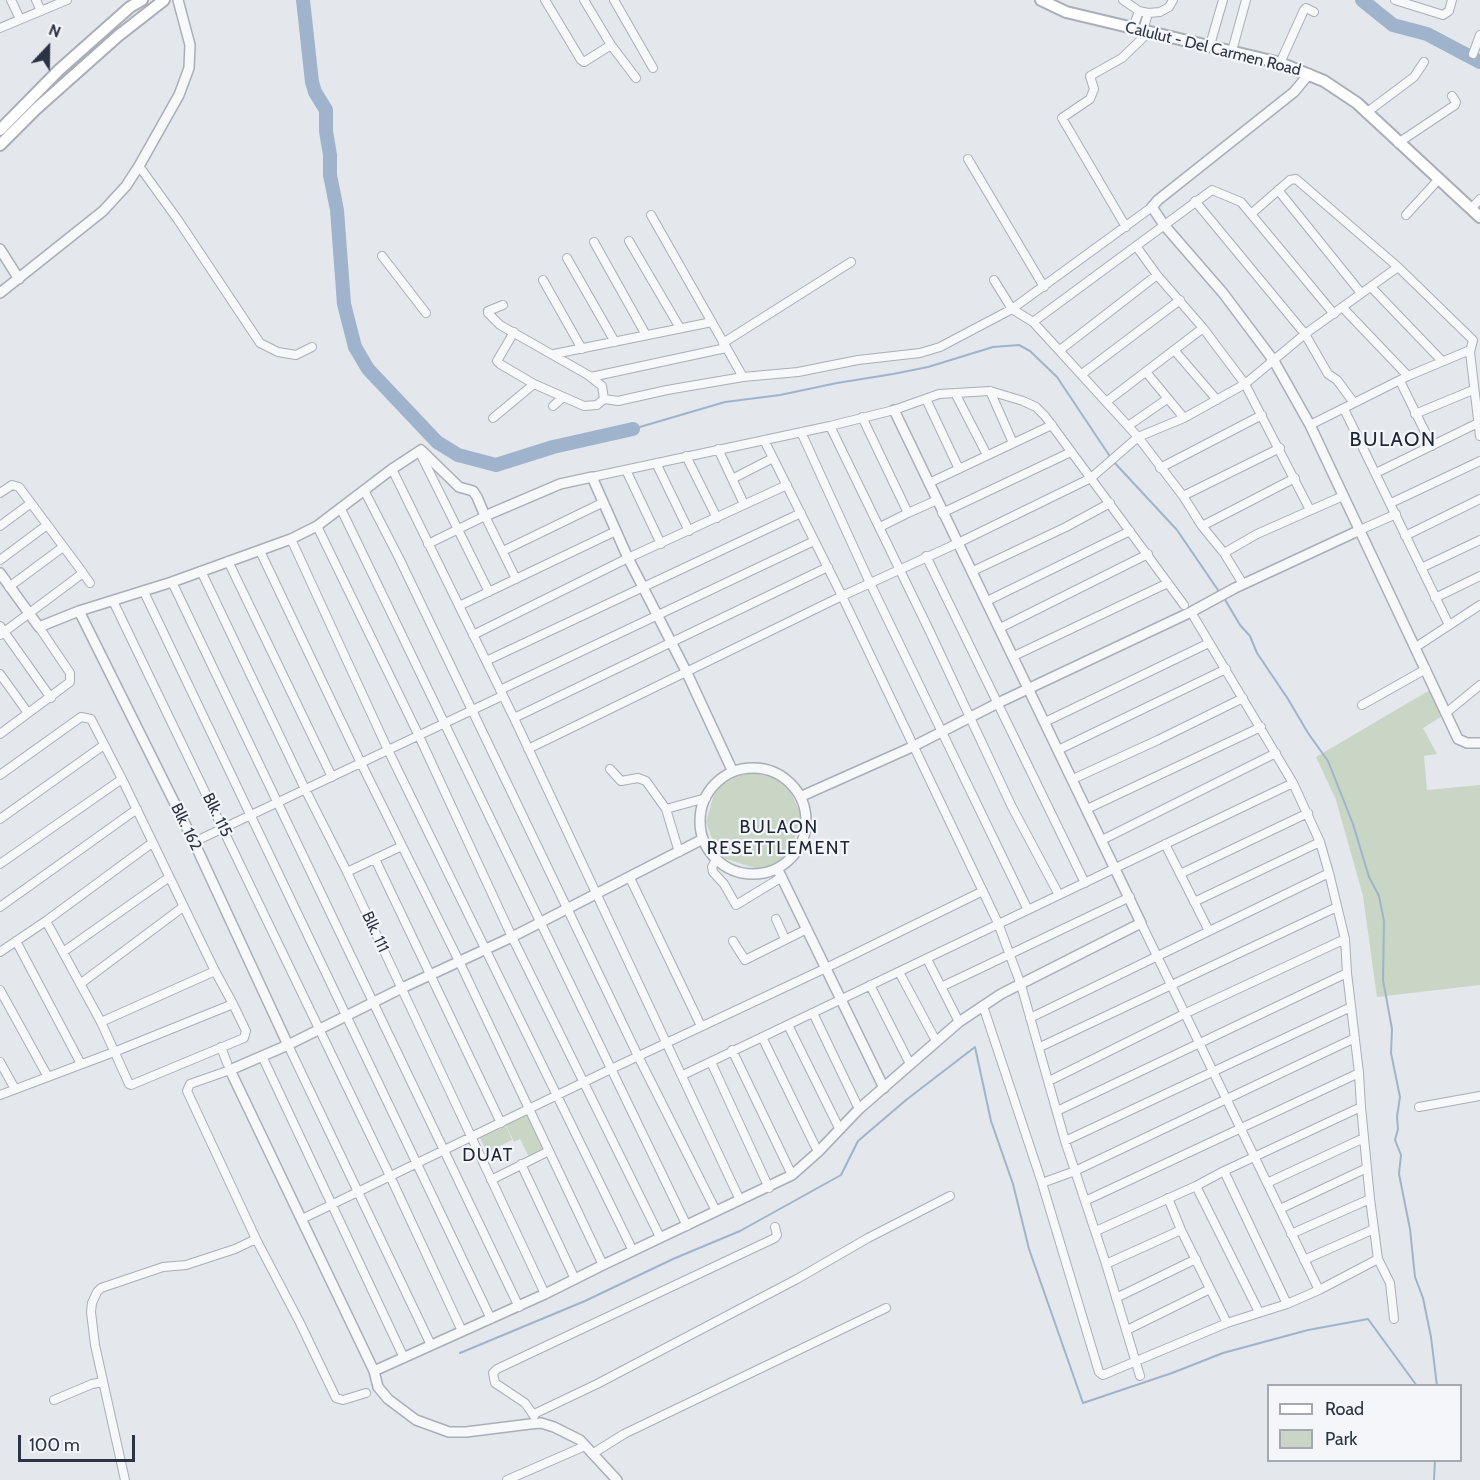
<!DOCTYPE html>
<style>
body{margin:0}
#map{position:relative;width:1480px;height:1480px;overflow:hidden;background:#e4e7ec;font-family:Cabin,sans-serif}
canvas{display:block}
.legend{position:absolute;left:1267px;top:1384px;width:195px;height:78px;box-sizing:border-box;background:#f4f6f9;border:2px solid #a4a8b1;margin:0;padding:8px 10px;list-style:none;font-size:18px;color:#2b3445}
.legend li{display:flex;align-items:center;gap:12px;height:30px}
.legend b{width:30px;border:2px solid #a4a8b1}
.north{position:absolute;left:18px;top:18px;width:60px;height:60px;-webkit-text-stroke:4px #f4f6f9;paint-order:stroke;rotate:22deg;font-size:16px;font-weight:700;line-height:24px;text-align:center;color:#2b3445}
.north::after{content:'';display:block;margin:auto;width:21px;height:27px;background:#2b3445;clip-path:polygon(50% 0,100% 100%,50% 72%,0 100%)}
.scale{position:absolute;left:18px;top:1435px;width:117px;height:27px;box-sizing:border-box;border:3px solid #2b3445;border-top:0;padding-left:8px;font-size:18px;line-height:21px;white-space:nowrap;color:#2b3445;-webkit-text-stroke:4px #f4f6f9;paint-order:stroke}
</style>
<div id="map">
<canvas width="1480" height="1480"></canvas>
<ul class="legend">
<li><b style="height:8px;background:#fff"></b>Road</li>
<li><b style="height:16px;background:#c9d6c5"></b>Park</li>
</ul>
<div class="north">N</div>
<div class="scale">100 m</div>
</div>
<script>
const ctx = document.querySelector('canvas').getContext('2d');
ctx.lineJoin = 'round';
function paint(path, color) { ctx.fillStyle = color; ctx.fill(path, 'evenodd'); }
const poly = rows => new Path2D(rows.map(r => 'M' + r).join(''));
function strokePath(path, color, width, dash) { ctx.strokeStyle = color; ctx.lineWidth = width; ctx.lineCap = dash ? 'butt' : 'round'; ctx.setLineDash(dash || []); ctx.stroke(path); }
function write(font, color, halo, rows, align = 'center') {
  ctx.font = font + ' Cabin,sans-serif'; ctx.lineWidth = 4.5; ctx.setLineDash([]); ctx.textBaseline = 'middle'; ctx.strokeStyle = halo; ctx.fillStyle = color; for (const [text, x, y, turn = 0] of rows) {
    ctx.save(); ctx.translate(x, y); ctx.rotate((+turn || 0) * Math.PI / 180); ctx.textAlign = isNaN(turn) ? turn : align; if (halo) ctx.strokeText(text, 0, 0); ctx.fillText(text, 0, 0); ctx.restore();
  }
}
const green = poly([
 [1430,690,1442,716,1423,728,1437,754,1424,756,1427,790,1480,785,1480,985,1377,997,1363,896,1336,800,1316,757],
 [750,771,786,782,802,817,791,849,779,863,769,868,755,868,723,858,712,839,706,822,716,787],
 [529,1114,546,1149,529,1157,520,1139,514,1142,506,1125],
 [506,1126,512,1140,487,1152,480,1138]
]);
const stream = poly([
 [633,429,725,402,780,395,837,383,893,374,928,367,993,347,1019,345,1030,351,1057,377,1113,461,1177,530,1220,593],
 [1224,598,1240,625,1250,636,1257,653,1288,699,1308,733,1328,761,1353,824,1369,877,1379,896,1384,921,1383,980,1392,1029,1391,1053,1400,1097,1397,1117,1398,1129,1395,1140,1401,1155,1399,1174,1410,1229,1415,1277,1423,1298,1431,1337,1437,1386],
 [460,1353,585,1301,673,1259,740,1231,841,1175,858,1141,906,1100,975,1047,991,1121,1013,1184,1029,1249,1083,1403,1172,1373,1223,1353,1308,1330,1368,1319,1417,1386],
 [1434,1480,1435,1460]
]);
const river = poly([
 [303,0,312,82,315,92,326,110,326,131,330,155,330,175,337,210,344,304,355,347,368,369,437,442,458,455,496,465,553,447,633,429],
 [1362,0,1393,25,1427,34,1480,62]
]);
const minor = poly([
 [11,0,20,19],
 [36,0,41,11],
 [545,0,581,60,584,62,611,45],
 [584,0,611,45,636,78],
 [614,0,653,68],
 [1123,0,1139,11,1148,13,1160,12,1169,7,1173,0],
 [1395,0,1443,15,1449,11,1452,0],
 [0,28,67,0],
 [1133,28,1139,11],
 [1143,31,1148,13],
 [1210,45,1223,0],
 [1232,51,1246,0],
 [1473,54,1480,35],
 [1280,63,1304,10,1306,8,1314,12],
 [1366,113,1414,77,1424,62],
 [1398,143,1455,105,1456,102,1452,96],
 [968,159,1044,287],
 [139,166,178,220,260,343,278,352,296,355,312,347],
 [1278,190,1361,293],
 [1195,201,1305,334,1328,374,1337,380,1354,403],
 [1471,209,1480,199],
 [1251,214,1290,180,1296,179,1398,267,1473,340,1470,352,1480,436],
 [651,215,743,377],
 [1406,215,1439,179],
 [1126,227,1062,118,1090,99,1094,89,1090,76,1122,58,1149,32],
 [629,241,680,328],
 [594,242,646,335],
 [1136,246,1157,275,1203,328,1245,384,1310,510],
 [382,256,426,313],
 [567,258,615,342],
 [543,280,582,349],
 [994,280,1012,309,1033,322,1046,336,1138,437,1183,496,1202,526,1224,553,1243,584],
 [1371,287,1442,361],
 [503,305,488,311,488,313,500,325,588,375,602,386,604,399,618,401,667,390,743,377,798,372,858,360,920,353,940,347,1012,309,1152,207],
 [1343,308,1408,376],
 [1033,322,1212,190,1241,202,1334,314],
 [514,332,497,361,500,364,534,384,584,406,597,405,604,399],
 [723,343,851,262],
 [1060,350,1157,275],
 [1175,351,1217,400],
 [554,354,712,322],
 [1146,372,1184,418],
 [1082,374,1180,300],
 [591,377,726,348],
 [1400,381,1432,446],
 [990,391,1013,443],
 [955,393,987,455],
 [926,399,959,469],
 [1106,402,1203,328],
 [553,406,562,398],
 [1344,409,1449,625],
 [1415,414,1473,390],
 [862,417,908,513,937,500],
 [493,418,534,384],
 [1310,425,1408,376,1470,350],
 [830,426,930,632,1012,807,1059,895],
 [1128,426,1167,399],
 [801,432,870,583,1028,910],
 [764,440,842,596,998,923,1021,985,1065,1141,1106,1264,1140,1376],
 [718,449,744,504],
 [419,451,489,592],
 [686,456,717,518],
 [656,463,689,531],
 [1160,468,1262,415],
 [392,469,514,718,740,1200],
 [626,470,661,544],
 [1376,473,1478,423],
 [592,477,830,426,894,410,939,394,990,391,1023,401,1036,407,1045,416,1184,605],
 [732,479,773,458],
 [929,483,1052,425],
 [364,490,399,558,638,1056,716,1211],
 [0,493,12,485,19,487,83,573,0,635],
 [1183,496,1280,448],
 [1391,503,1480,461],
 [341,509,687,1226],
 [942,513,1071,452],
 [0,526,31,503],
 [317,526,419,736,512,937,660,1237],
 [1202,526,1295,478],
 [880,527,908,513],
 [1360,530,1396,514],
 [1405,536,1480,499],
 [291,539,388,750,633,1251],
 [428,544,485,516,516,579],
 [260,551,361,763,459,961,603,1265],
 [503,551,602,503],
 [1224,553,1257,534,1343,496],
 [926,556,1085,883],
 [0,560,47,525],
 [228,561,332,777],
 [1421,568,1480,540],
 [201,571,305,789,347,872,545,1294],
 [973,571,1066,527,1110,503],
 [83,573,90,583],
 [172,582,519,1307],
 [9,587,63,547],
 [144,592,491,1319],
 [1435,598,1480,576],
 [113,601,390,1176,462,1331],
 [987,601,1130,531],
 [459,606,616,531],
 [0,626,51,698],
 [1000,628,1148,554],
 [473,635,628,558,787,485],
 [1416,647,1480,605],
 [1014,656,1168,583],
 [486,661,801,513],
 [0,674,28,713],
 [500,690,814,541],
 [1362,705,1426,669],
 [1446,713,1480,685],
 [514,718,828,567],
 [1045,722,1209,643],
 [0,734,70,682,70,673,39,627],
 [528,749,842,596,958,543,1091,478,1138,437,1184,418,1245,384,1305,334,1398,267],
 [1058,750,1226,669],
 [610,769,621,781,638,778,646,781,666,809,679,852],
 [0,775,81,717,91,719,122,779,215,971,233,1004,246,1031,244,1038,131,1085,129,1084,101,1022,46,921],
 [1073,779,1158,740,1243,698],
 [666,809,706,798],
 [1087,809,1261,727],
 [0,819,104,745],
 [1102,840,1276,753],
 [194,842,502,696],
 [1165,844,1209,931],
 [375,859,501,1123],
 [716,860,712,867,713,872,724,884,736,905,782,877],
 [0,864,122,779],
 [347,872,402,846],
 [1180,874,1308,813],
 [630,878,701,1026],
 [1194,902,1320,842],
 [0,907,137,809],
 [776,919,785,939],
 [1141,923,1319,1290],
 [16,941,81,1064],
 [733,941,745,960,807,929],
 [0,952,46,921,152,843],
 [63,952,168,878],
 [927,959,959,1022],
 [899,972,936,1041],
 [80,984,183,907],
 [870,985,910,1064],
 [941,987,1130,897],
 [0,990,48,1077],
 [983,1006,1042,1183,1099,1372,1103,1375,1227,1323,1287,1304,1319,1290,1378,1259,1370,1199,1361,1107,1359,1073,1347,973,1345,939,1329,873,1320,842,1293,783,1194,617],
 [813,1013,859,1109],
 [1030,1018,1329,873],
 [101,1022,215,971],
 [788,1025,839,1128],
 [762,1037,818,1152],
 [288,1045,431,1345],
 [221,1047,227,1063],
 [1040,1047,1337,907],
 [732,1050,792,1175],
 [262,1056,404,1358],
 [0,1062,15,1089],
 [711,1062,769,1188],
 [230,1070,190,1084,187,1091,256,1239,299,1321,336,1398,343,1400,366,1393],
 [683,1075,1293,783],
 [1049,1081,1186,1013,1345,939],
 [0,1095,114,1052,233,1004],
 [1419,1107,1480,1096],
 [1057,1111,1347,973],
 [1065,1141,1351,1007],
 [521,1164,575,1279],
 [1224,1171,1287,1304],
 [491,1180,549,1151],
 [1042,1183,1075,1171,1355,1038],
 [1267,1183,1364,1138],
 [1196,1186,1259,1312],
 [1168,1198,1181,1230,1227,1323],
 [1085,1201,1359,1073],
 [1280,1209,1367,1168],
 [302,1219,611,1069,826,968,983,891],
 [1096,1231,1196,1186,1224,1171,1361,1107],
 [1291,1234,1370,1199],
 [1378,1259,1390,1283,1394,1319],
 [1304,1260,1374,1229],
 [1106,1264,1181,1230],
 [1116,1298,1196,1259],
 [1127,1330,1210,1289],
 [54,1400,92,1384,103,1382],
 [534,1414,597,1384,797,1279,868,1238,950,1196],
 [534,1416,525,1403,495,1383,493,1373,497,1369,775,1238,777,1235,775,1227],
 [592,1454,624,1434,886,1308],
 [125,1480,95,1345,91,1312,92,1303,97,1292,101,1288,163,1267,186,1265,235,1249,256,1239],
 [507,1480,585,1446]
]);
const tertiary = poly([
 [1309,74,1294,92,1158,200,1152,207,1164,225,1223,293,1274,361,1310,425,1458,739,1467,743,1480,743],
 [0,249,19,279],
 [0,293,103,211,126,186,139,166,179,95,189,68,190,45,178,0],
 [0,573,39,627,79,611,172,582,291,539,317,526,392,469,421,450,459,487,473,491,477,497,485,516,560,484,592,477,628,558,686,671,733,772],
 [79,611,194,842,288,1045],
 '700 821a53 53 0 1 1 106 0a53 53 0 1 1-106 0Z',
 [802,796,912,747,998,703,1191,612,1235,588,1360,530],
 [778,870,884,1088],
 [374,1371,545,1294,603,1265,792,1175,818,1152,859,1109,959,1022,1001,994,1141,923,894,410],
 [617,1480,580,1440,554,1427,541,1423,530,1424,466,1432,449,1432,416,1420,388,1399,378,1387,374,1371,230,1070,288,1045,402,988,512,937,701,840]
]);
const secondary = poly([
 [1041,0,1066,12,1280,63,1324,81,1357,103,1480,217],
 [0,130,59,70,130,7,142,0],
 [0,145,36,109,118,36,164,0]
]);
const streetNames = [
 ["Calulut - Del Carmen Road",1213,49,14],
 ["Blk. 115",217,815,64],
 ["Blk. 162",186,827,64],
 ["Blk. 111",375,932,65]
];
const neighbourhoodNames = [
 ["BULAON",779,828],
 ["RESETTLEMENT",779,849],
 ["DUAT",488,1156]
];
const quarterNames = [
 ["BULAON",1393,440]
];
paint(green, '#c9d6c5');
strokePath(stream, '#9fb4cc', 2);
strokePath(river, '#9fb4cc', 14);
strokePath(minor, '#a9aeb7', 10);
strokePath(tertiary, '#a9aeb7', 12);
strokePath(secondary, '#a9aeb7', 14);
strokePath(minor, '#f7f8fa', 8);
strokePath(tertiary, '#f7f8fa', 9);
strokePath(secondary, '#fff', 10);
write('16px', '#2b3445', '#f4f6f9', streetNames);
ctx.letterSpacing = '1.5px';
write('18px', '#1d2536', '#f4f6f9', neighbourhoodNames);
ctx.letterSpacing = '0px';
ctx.letterSpacing = '1.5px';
write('20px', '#1d2536', '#f4f6f9', quarterNames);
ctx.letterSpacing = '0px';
</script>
